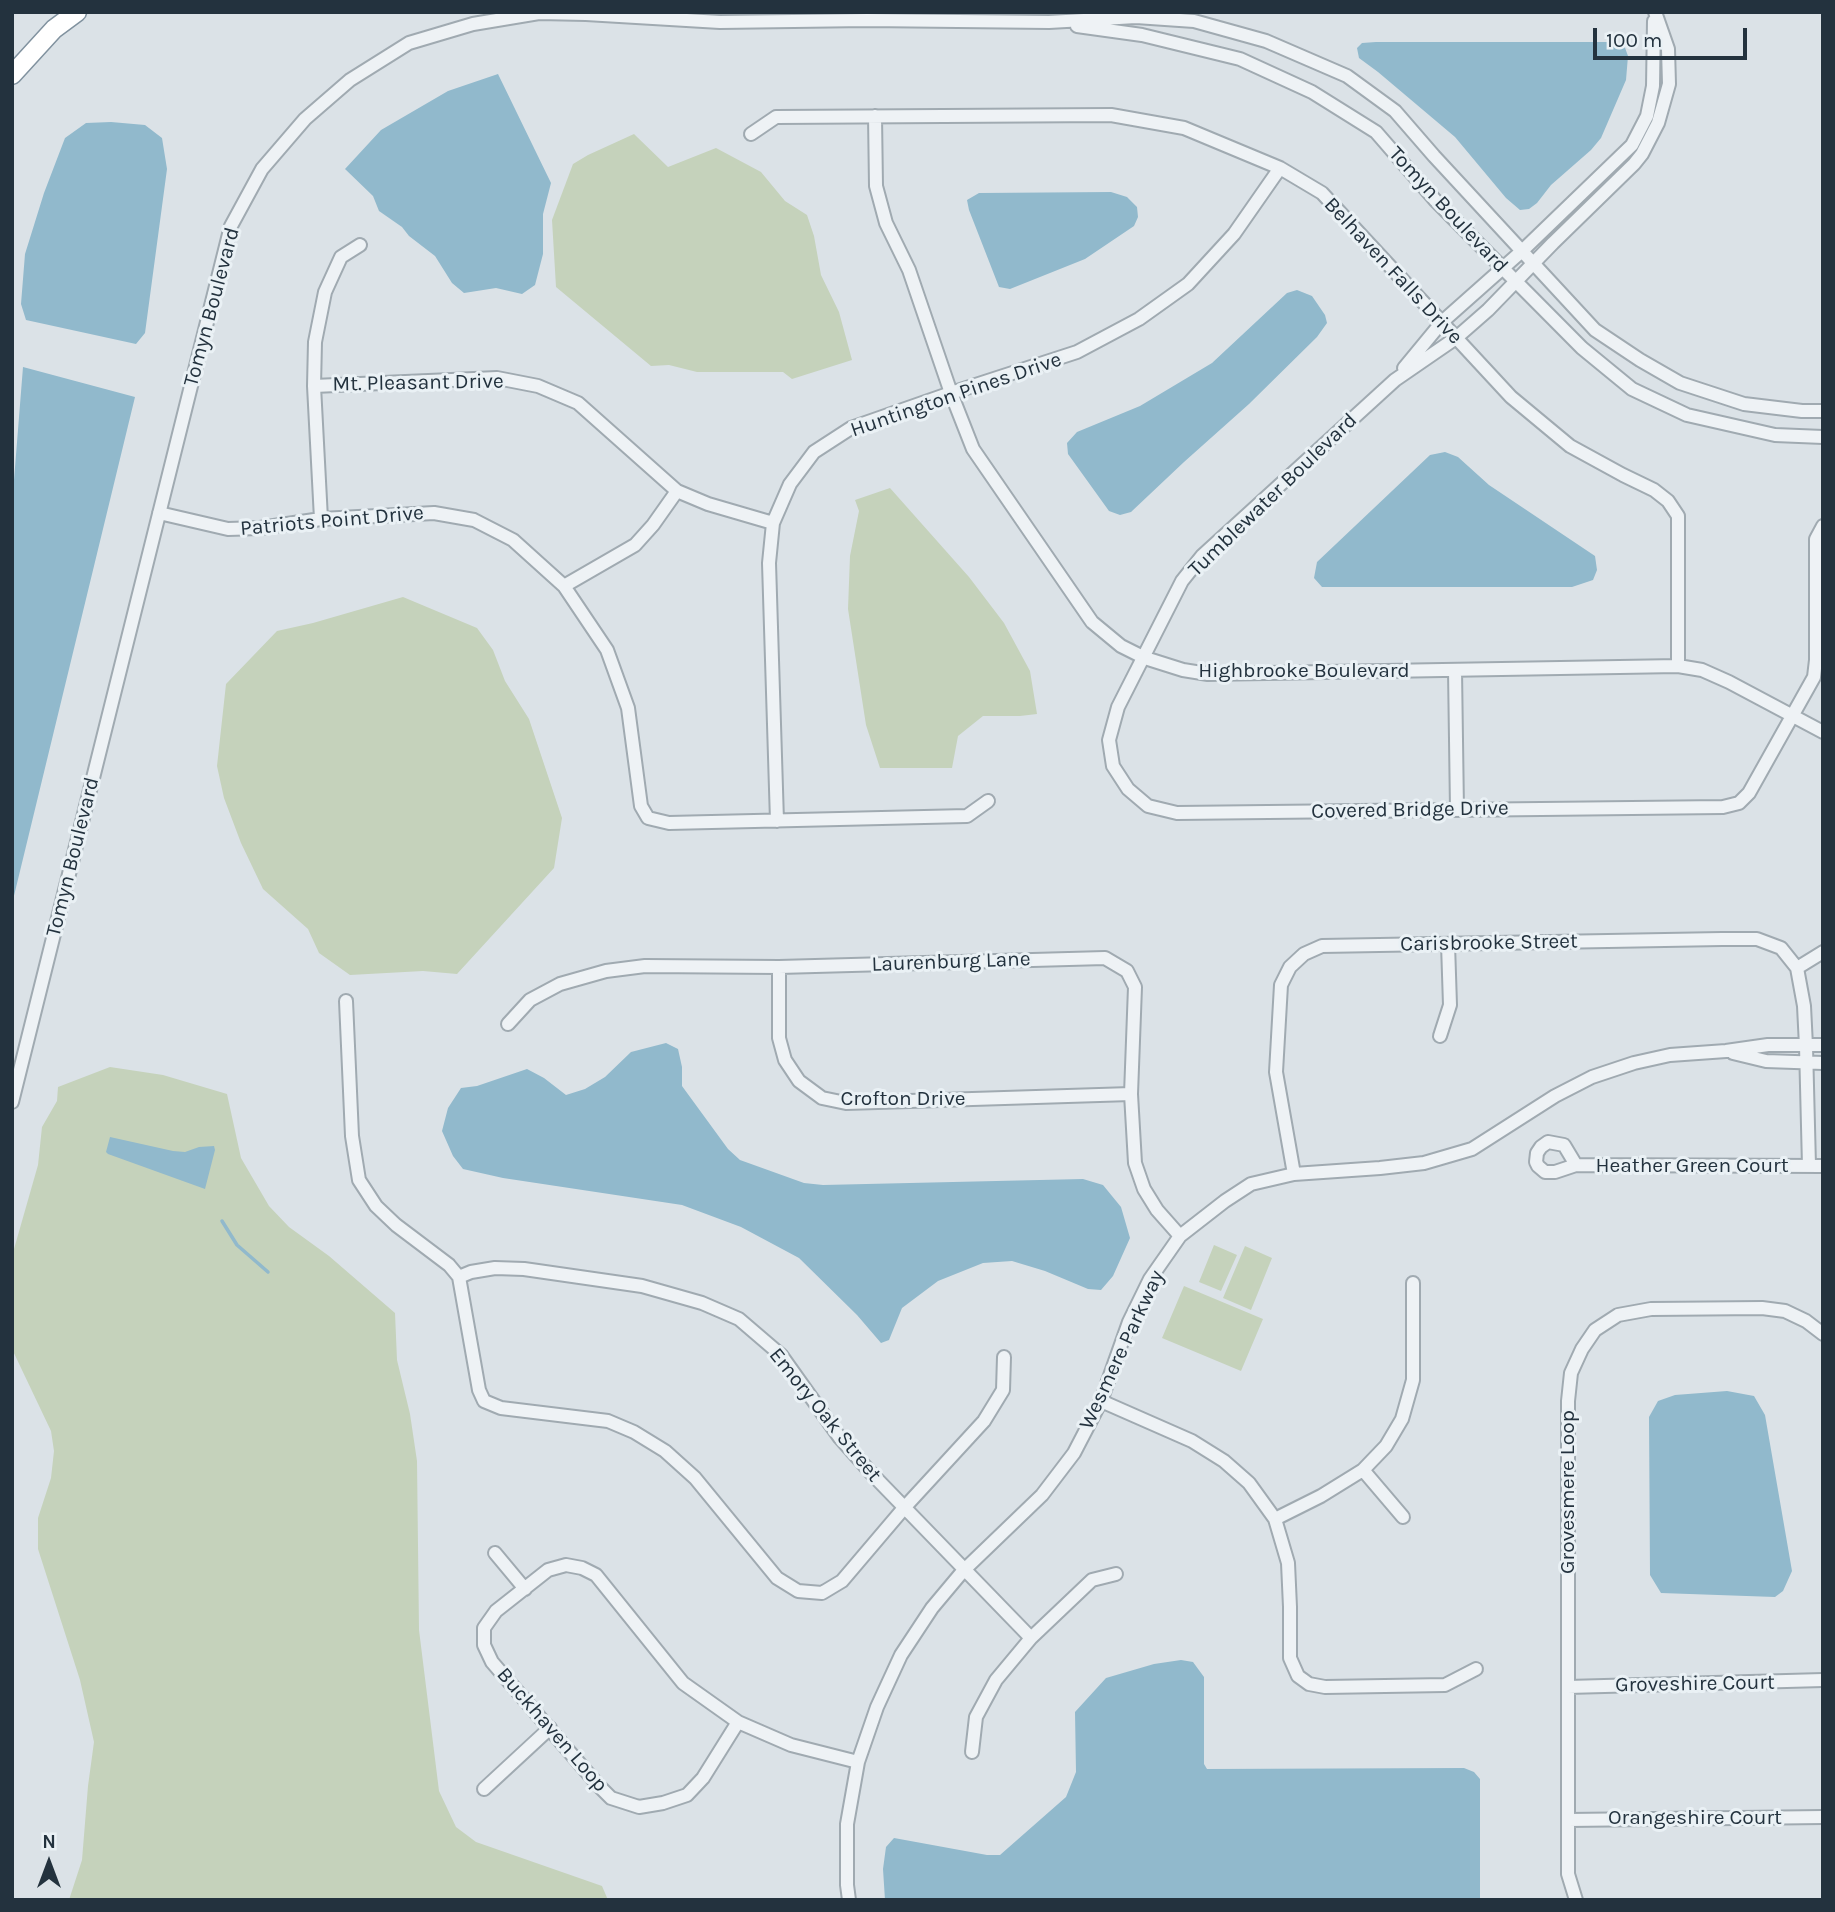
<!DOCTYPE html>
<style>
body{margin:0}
#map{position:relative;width:1835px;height:1912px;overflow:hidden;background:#dbe2e7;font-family:Karla,sans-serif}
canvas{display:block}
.frame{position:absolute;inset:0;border:14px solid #23323e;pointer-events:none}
.north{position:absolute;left:14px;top:1828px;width:70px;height:70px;-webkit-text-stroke:5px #eaf1f5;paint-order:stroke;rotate:0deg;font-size:19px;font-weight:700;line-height:28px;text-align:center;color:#23323e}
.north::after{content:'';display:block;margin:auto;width:24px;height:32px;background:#23323e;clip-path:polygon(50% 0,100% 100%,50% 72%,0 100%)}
.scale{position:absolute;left:1593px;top:28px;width:154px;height:32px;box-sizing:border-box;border:4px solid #23323e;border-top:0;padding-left:9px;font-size:21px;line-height:24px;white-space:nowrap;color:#23323e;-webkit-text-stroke:5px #eaf1f5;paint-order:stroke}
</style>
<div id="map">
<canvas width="1835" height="1912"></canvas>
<div class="frame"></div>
<div class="north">N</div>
<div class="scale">100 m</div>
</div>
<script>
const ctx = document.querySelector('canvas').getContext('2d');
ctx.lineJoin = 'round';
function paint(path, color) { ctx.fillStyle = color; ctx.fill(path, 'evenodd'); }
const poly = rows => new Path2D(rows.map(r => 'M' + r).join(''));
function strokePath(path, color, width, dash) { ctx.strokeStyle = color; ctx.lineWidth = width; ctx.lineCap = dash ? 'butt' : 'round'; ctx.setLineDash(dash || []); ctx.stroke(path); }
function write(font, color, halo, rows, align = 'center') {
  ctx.font = font + ' Karla,sans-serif'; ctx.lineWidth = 6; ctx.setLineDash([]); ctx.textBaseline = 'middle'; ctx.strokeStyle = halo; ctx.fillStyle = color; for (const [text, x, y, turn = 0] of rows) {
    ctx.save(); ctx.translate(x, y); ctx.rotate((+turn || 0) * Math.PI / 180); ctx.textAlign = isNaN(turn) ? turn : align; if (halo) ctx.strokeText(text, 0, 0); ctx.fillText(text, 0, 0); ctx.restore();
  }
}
const green = poly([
 [634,134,668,167,716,148,761,172,785,201,807,215,814,236,821,275,839,312,852,360,792,379,783,372,697,372,669,365,651,366,556,287,552,220,573,164,588,155],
 [890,488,969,577,1004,623,1030,671,1037,714,1020,716,983,716,958,736,952,768,880,768,866,725,848,609,850,556,859,511,855,500],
 [403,597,477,628,493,650,505,681,529,719,562,818,554,868,457,974,423,971,350,975,319,953,308,929,263,889,241,843,224,798,217,766,226,684,277,631,313,623],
 [110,1067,163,1075,227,1094,241,1158,269,1206,289,1227,329,1256,395,1313,397,1360,410,1414,417,1461,419,1630,439,1791,456,1827,476,1842,602,1886,608,1900,69,1900,82,1860,88,1786,94,1742,80,1680,38,1549,38,1518,51,1478,54,1451,51,1431,12,1349,12,1256,38,1165,42,1127,57,1101,58,1087],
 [1214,1245,1237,1255,1221,1291,1199,1282],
 [1245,1246,1272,1258,1251,1310,1223,1298],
 [1184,1286,1263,1319,1241,1371,1162,1338]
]);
const water = poly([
 [1376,42,1612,42,1624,45,1628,56,1626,80,1601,138,1591,150,1551,185,1537,203,1529,209,1520,210,1506,198,1455,137,1378,72,1359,58,1357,48,1362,43],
 [498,74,551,183,543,214,543,254,535,285,522,294,496,288,464,293,452,283,435,256,409,236,402,227,379,211,373,196,345,169,381,130,448,91],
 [111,122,145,125,162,138,167,169,145,333,136,344,26,320,21,304,25,254,44,193,65,138,86,123],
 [1111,192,1127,197,1137,207,1138,217,1134,226,1085,259,1010,289,999,287,969,210,967,200,979,193],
 [1297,290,1312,296,1325,315,1327,323,1317,337,1249,404,1184,462,1131,512,1120,515,1109,511,1068,454,1067,443,1077,432,1140,406,1212,363,1287,293],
 [23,367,135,397,12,904,12,505],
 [1445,452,1458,457,1489,485,1595,556,1597,570,1593,580,1572,587,1322,587,1314,578,1317,562,1430,455],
 [666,1043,678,1049,682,1067,682,1086,728,1149,740,1160,804,1183,823,1185,1083,1179,1103,1185,1121,1207,1130,1238,1113,1276,1101,1290,1088,1289,1045,1271,1012,1261,983,1263,938,1281,902,1308,889,1340,881,1343,857,1315,799,1258,741,1227,682,1205,503,1178,463,1169,453,1156,442,1131,448,1108,461,1088,477,1086,527,1069,544,1078,566,1095,585,1089,605,1077,631,1052],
 [110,1137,173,1151,185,1152,199,1147,214,1146,215,1150,205,1189,108,1154,106,1152],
 [1727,1391,1754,1396,1765,1415,1792,1571,1783,1591,1775,1597,1661,1593,1650,1575,1649,1417,1658,1401,1675,1395],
 [1181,1660,1193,1662,1204,1677,1204,1764,1207,1769,1464,1768,1474,1772,1480,1779,1480,1900,885,1900,883,1869,886,1847,894,1838,987,1855,1000,1855,1066,1797,1076,1772,1075,1712,1106,1678,1154,1664]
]);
const stream = poly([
 [222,1221,237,1245,268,1272]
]);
const minor = poly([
 [1655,12,1668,49,1669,84,1658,123,1642,154,1634,164,1553,243,1488,310,1456,338,1395,380,1202,556,1182,581,1118,707,1109,740,1113,766,1128,789,1148,806,1177,813,1723,807,1739,803,1749,793,1814,677,1816,660,1816,539,1823,526],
 [1077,26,1142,35,1240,59,1312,92,1376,132,1435,200,1582,348,1632,389,1687,415,1775,435,1823,437],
 [875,116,876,186,886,223,909,270,951,393,973,449,1092,622,1121,646,1145,658,1183,670,1208,674,1678,666,1702,670,1729,682,1823,732],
 [751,134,776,117,1111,115,1184,128,1280,168,1322,193,1511,397,1570,446,1623,475,1654,490,1668,501,1678,516,1678,666],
 [1404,368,1442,322,1522,251,1632,145,1647,116,1653,86,1654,21],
 [314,386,497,378,538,386,578,403,677,491,708,504,773,523],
 [159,513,228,529,260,528,321,519,434,513,474,520,513,540,564,586,607,650,628,708,641,806,648,818,669,823,967,816,988,801],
 [321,519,314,386,315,342,325,292,341,257,360,245],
 [564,586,635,545,653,525,677,491],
 [1455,670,1457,810],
 [777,821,769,563,773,523,790,484,814,452,851,428,951,393,1077,352,1139,319,1188,284,1234,234,1280,168],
 [779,967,779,1038,785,1060,799,1081,822,1098,846,1103,1131,1094],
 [1797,968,1823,952],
 [346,1001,352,1136,359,1180,376,1206,396,1225,449,1265,459,1277,479,1390,484,1401,501,1408,608,1421,634,1432,665,1451,695,1478,777,1578,798,1591,822,1593,842,1581,904,1508,984,1421,1003,1390,1004,1357],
 [508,1024,530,1000,560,984,606,971,645,966,779,967,1105,958,1127,971,1135,987,1131,1094,1135,1163,1144,1189,1157,1210,1180,1236],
 [1440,1036,1450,1005,1448,944],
 [1733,1053,1766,1061,1823,1063],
 [12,1102,231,226,262,169,305,119,350,80,409,43,473,24,539,13,586,14,720,22,867,20,1049,22,1136,17,1194,21,1266,41,1347,76,1395,111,1434,156,1595,330,1640,360,1680,383,1744,404,1802,411,1823,411],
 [1576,1165,1555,1172,1545,1172,1538,1166,1536,1162,1537,1153,1541,1147,1548,1142,1564,1145,1576,1165,1823,1166],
 [1294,1174,1276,1072,1281,985,1290,967,1304,954,1322,946,1722,939,1757,939,1781,948,1797,968,1804,1006,1806,1046,1809,1166],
 [459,1277,471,1272,495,1268,524,1269,642,1286,702,1303,739,1319,781,1355,840,1438,872,1474,1031,1638],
 [1101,1401,1192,1441,1224,1461,1249,1483,1275,1519,1288,1563,1290,1607,1290,1658,1298,1676,1309,1684,1325,1687,1445,1685,1476,1669],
 [1363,1470,1403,1517],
 [1275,1519,1321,1496,1363,1470,1386,1446,1402,1419,1413,1380,1413,1283],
 [495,1553,525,1589],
 [1568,1687,1823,1680],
 [738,1722,703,1778,687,1795,663,1803,639,1807,611,1798,598,1785,492,1662,484,1645,484,1628,496,1611,548,1570,566,1565,582,1568,596,1575,683,1683,738,1722,791,1745,858,1762],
 [972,1752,976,1717,996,1680,1031,1638,1092,1580,1116,1574],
 [484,1789,550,1728],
 [1568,1820,1823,1817],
 [849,1900,847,1885,847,1824,858,1762,877,1707,901,1655,932,1608,963,1571,1042,1495,1074,1453,1101,1401,1129,1322,1150,1279,1180,1236,1225,1201,1251,1184,1294,1174,1380,1168,1424,1163,1472,1149,1555,1096,1592,1077,1634,1063,1670,1055,1726,1051,1768,1045,1823,1045],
 [1576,1900,1568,1874,1568,1401,1571,1373,1582,1349,1595,1330,1618,1315,1651,1309,1762,1308,1785,1311,1806,1321,1823,1334]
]);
const highway = poly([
 [12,75,54,29,77,12]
]);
const streetNames = [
 ["Tomyn Boulevard",1448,210,47],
 ["Belhaven Falls Drive",1393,271,47],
 ["Tomyn Boulevard",212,307,-75],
 ["Mt. Pleasant Drive",418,383,-1],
 ["Huntington Pines Drive",956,395,-19],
 ["Tumblewater Boulevard",1273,495,-44],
 ["Patriots Point Drive",332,521,-5],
 ["Highbrooke Boulevard",1304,671],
 ["Covered Bridge Drive",1410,810,-1],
 ["Tomyn Boulevard",73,857,-76],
 ["Carisbrooke Street",1489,943,-1],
 ["Laurenburg Lane",951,962,-2],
 ["Crofton Drive",903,1099],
 ["Heather Green Court",1692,1166],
 ["Wesmere Parkway",1122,1350,-65],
 ["Emory Oak Street",825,1415,51],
 ["Grovesmere Loop",1568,1492,-90],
 ["Groveshire Court",1695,1684,-1],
 ["Buckhaven Loop",552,1730,49],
 ["Orangeshire Court",1695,1818]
];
paint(green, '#c5d2bb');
paint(water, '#91b9cc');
strokePath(stream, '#91b9cc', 3.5);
strokePath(minor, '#a0aab1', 16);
strokePath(highway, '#81929f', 21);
strokePath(minor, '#eef2f5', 12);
strokePath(highway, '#fff', 18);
write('21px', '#23323e', '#eaf1f5', streetNames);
</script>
